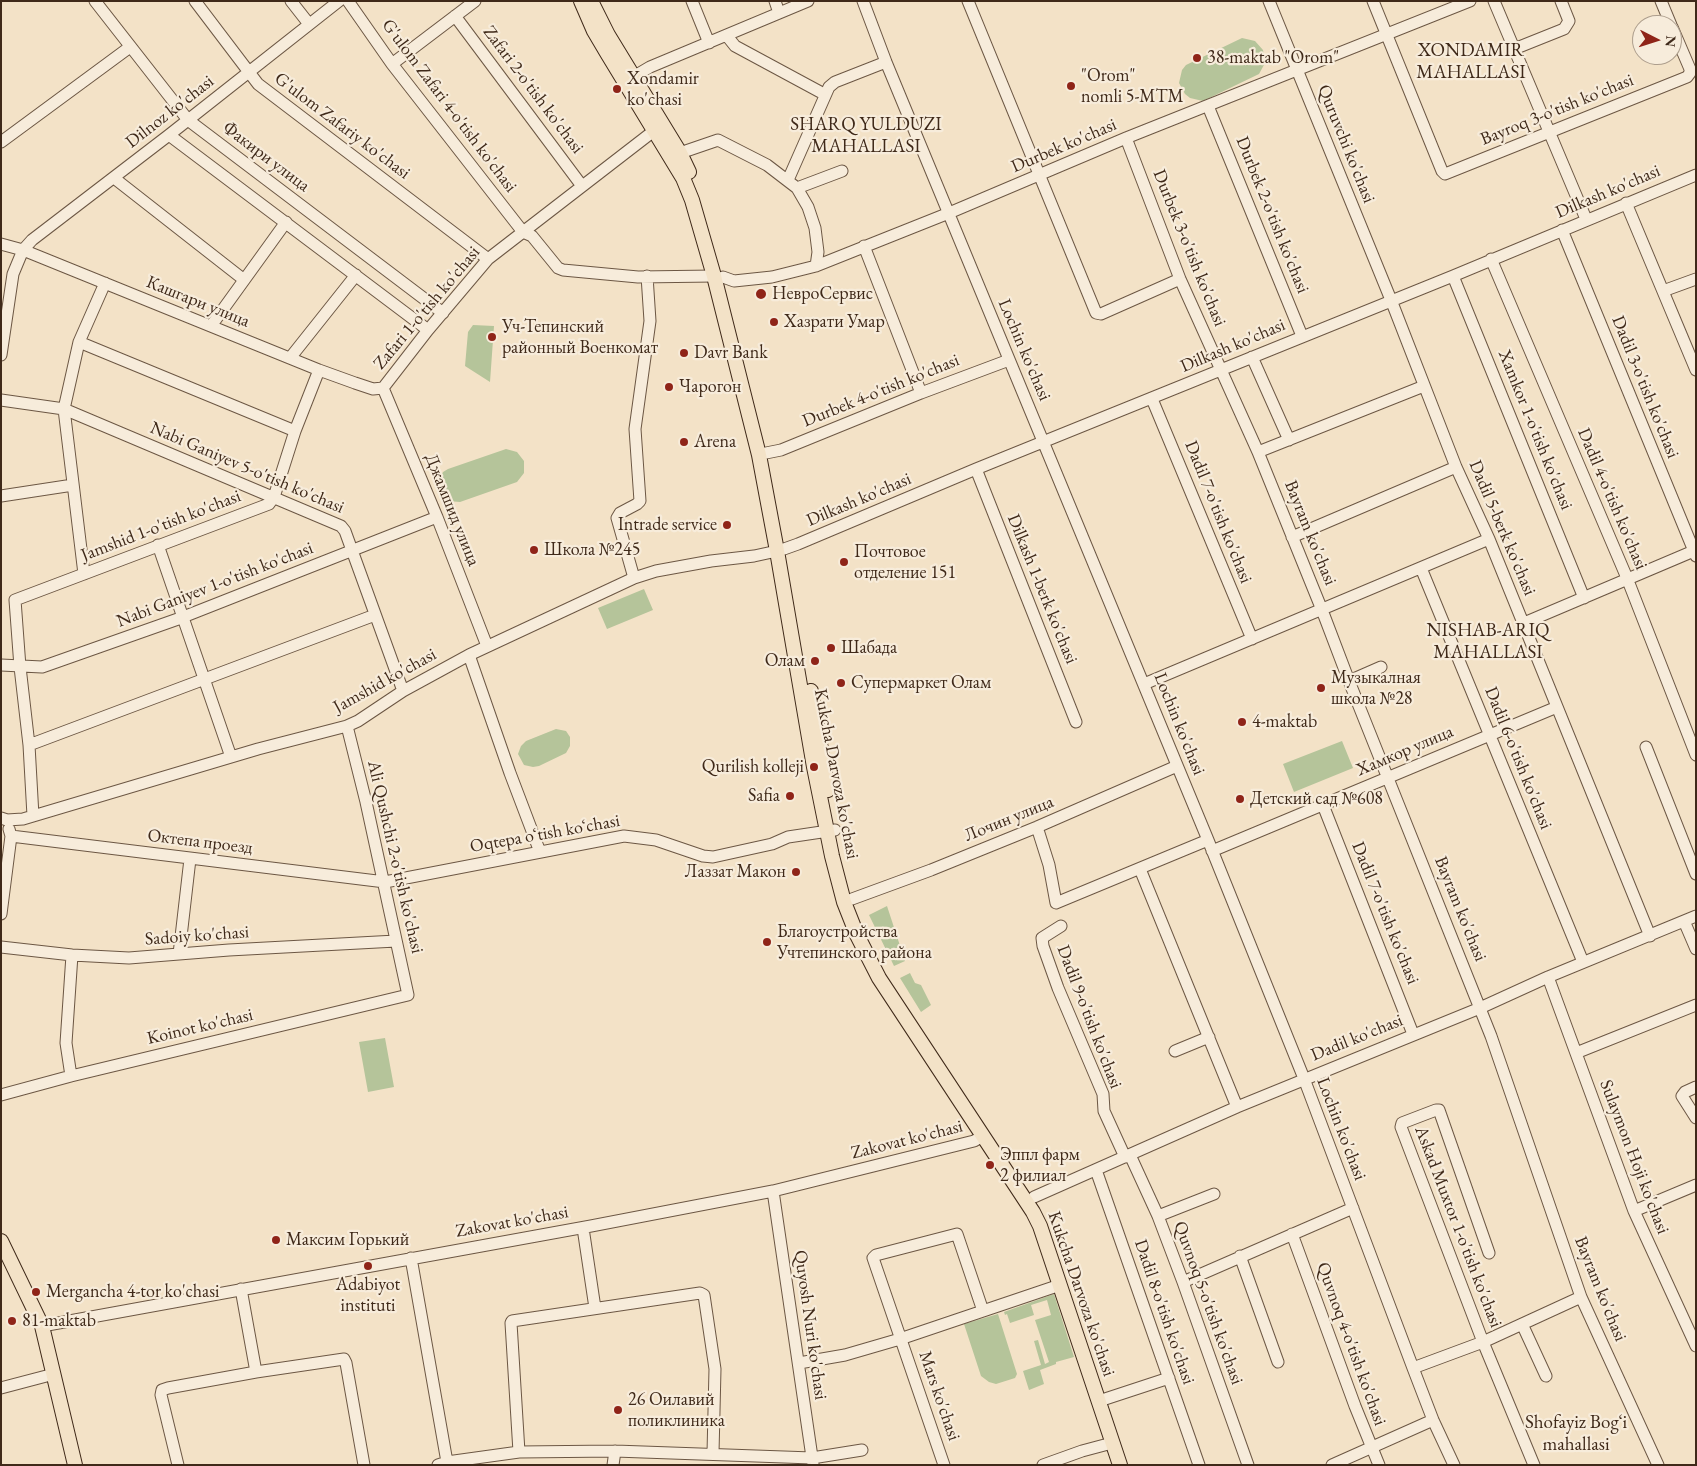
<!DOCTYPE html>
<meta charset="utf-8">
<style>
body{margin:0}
#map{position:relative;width:1697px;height:1466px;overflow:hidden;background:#f3e2c7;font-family:"EB Garamond",serif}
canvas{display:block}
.frame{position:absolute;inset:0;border:2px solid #3f2919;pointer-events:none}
.north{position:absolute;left:1632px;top:15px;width:50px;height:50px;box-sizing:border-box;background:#f7ecdb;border:1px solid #ad9e8d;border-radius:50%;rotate:95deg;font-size:14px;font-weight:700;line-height:20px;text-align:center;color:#3f2919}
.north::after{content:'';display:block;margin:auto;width:18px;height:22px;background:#8f2418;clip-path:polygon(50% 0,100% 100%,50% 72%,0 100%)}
</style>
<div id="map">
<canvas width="1697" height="1466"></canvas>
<div class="frame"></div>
<div class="north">N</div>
</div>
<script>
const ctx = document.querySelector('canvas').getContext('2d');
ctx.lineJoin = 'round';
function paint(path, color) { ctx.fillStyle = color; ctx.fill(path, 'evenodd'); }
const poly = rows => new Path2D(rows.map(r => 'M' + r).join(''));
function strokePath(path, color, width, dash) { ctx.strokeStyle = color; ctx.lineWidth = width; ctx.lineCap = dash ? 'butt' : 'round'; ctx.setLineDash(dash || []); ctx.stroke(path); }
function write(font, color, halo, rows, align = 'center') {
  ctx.font = font + ' "EB Garamond",serif'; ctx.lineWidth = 4.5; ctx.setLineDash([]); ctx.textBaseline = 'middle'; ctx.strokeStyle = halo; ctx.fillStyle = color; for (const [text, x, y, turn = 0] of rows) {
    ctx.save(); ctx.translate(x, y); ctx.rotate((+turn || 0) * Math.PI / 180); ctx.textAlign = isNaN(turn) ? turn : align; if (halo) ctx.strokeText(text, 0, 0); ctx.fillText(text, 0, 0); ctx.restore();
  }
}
const green = poly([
 [1242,38,1255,41,1263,50,1265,63,1259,74,1203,101,1190,98,1185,94,1179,83,1182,70,1186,65],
 [473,325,494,326,490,382,465,366,468,332],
 [506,449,517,452,524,461,524,473,517,482,460,502,448,501,440,494,438,482,443,472,448,469],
 [644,589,653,610,607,629,598,608],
 [556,729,566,731,570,737,570,746,566,753,539,766,533,767,524,765,518,754,521,746,526,741],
 [1342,741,1353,768,1294,792,1283,764],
 [887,906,905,961,894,966,869,915],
 [910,973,915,983,921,985,931,1005,921,1012,900,978],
 [385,1038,394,1087,368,1092,359,1042],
 [1054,1294,1074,1357,1056,1362,1056,1364,1040,1370,1044,1384,1029,1390,1023,1371,1041,1365,1034,1341,1038,1340,1045,1364,1049,1362,1035,1320,1051,1315,1047,1300,1031,1305,1034,1315,1010,1323,1007,1314,1005,1315,1004,1312],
 [998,1314,1017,1374,1015,1378,996,1384,989,1382,981,1376,964,1324]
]);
const minor = poly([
 [95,1,188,120,443,313],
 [195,1,258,84,488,259],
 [291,1,309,24],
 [348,1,392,64,523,232,532,236,558,268,563,270,638,277,714,276],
 [692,1,709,43],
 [775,1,779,13],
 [863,1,886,62,1208,840,1303,1076,1413,1368,1433,1420,1454,1465],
 [968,1,1096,313,1101,314,1180,279],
 [1269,1,1391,300,1456,467,1489,539,1650,936],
 [1373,1,1442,171,1445,174,1687,77,1690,73,1690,69,1672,27],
 [1494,1,1586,219],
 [1661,1,1671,25],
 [455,16,582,186],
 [727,36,735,46,824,94],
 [1514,49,1564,29,1569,21,1561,1],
 [392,64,475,1],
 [628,80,650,67,808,1],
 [1208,106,1302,336],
 [169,135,428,330],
 [1126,138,1180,279,1258,452,1322,610,1349,681,1491,1036,1581,1297,1658,1465],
 [1,142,130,47],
 [680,153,718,140,767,165,797,188,808,207,815,228,818,252,816,266],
 [114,178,243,279],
 [788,180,829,87,835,82,886,62],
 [797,188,842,171],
 [1626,203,1696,370],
 [1562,230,1696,556],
 [1,244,23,250,319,370,355,383,373,389,383,388],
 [864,246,921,393],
 [1491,259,1627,578,1696,755],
 [1453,276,1584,598],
 [723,277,734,281,772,277,816,266,949,213,1126,138,1470,1],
 [1663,291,1696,279],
 [211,326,286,222],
 [79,342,295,431],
 [1,355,13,274,23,250,32,240,169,135,339,1],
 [1252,357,1289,440],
 [290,358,356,275],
 [383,388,428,330,488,259,655,130],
 [383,388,437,517,487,646],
 [1152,399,1252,639],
 [1,400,64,409,341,526,345,531,403,691],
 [1258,452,1424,386],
 [766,453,781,450,921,393,1009,360],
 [976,469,1076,722],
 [1,496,73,485],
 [1292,537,1456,467],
 [158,545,231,757],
 [784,549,798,544,976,469,1453,276,1696,175],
 [1421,568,1583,962],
 [84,574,64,409,79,342,105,283],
 [634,578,617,518,620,513,637,504,640,501,635,429,650,321,647,276],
 [1524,623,1696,550],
 [469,655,510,773,540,852],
 [1,665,42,667,178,619,437,517],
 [1349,681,1381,667],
 [1144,684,1489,539],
 [29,745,375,615],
 [1646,747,1696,874],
 [1323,805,1413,1034],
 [33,816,29,745,20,667,15,600,269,504,274,497,295,431,319,370],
 [1,818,7,820,23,819,258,749,347,726,358,721,403,691,469,655,634,578,656,571,711,561,754,556,777,551],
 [1037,827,1049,865,1056,903,1208,840],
 [11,836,385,882,624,836,656,840,703,856,713,857,772,844,788,837,835,830],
 [1212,851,1557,707],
 [1140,869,1237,1107],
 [852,899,931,870,1037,827,1177,766],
 [1,914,11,836,9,829],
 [1684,921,1696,949],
 [1061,926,1042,938,1043,946,1058,988,1103,1094,1104,1111,1125,1157],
 [1,947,72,955,129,958,229,950,396,941],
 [179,954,190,859],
 [1548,977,1634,1211,1696,1346],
 [1175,1051,1209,1037],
 [1576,1053,1696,1005],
 [71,1076,66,1043,72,955],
 [1696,1087,1685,1092,1682,1096,1696,1118],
 [1,1095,71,1076,408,995,366,802,347,726],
 [1130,1155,1158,1216,1183,1282,1248,1465],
 [1096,1170,1199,1465],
 [773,1191,813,1464],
 [1034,1197,1237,1107,1480,1008,1548,977,1696,916],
 [1634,1211,1696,1185],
 [1158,1216,1214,1194],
 [583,1228,595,1308],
 [1292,1234,1355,1406,1379,1465],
 [1489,1253,1439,1110,1436,1110,1402,1123,1401,1127,1483,1342,1534,1465],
 [1240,1256,1278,1362],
 [411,1258,447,1462],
 [1183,1282,1353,1208],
 [241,1289,256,1372],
 [1522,1324,1546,1376],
 [42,1326,591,1226,773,1191,974,1141,983,1136],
 [799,1363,845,1355,900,1339,1060,1285],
 [1413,1368,1483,1342,1581,1297],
 [1,1388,54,1374],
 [1099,1401,1169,1378],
 [519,1452,511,1323,512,1321,700,1293,704,1295,715,1369,713,1453],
 [178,1465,161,1395,162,1390,168,1388,256,1372,344,1359,346,1363,364,1465],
 [438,1465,447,1462,519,1452,615,1451,812,1458,862,1450],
 [613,1465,615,1451],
 [944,1465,873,1258,876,1255,957,1234,983,1311],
 [1043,1465,1082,1451,1112,1443],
 [1332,1465,1433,1420]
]);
const major = poly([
 [581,1,594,31,607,53,683,178,692,200,714,276,759,455,777,551,814,767,832,856,844,902,857,935,879,978,1033,1212,1040,1226,1120,1465],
 [591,1,608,35,680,153,689,172],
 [811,691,828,790],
 [1,1241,42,1326,75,1465]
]);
const markers = [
 [1197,58,5,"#8f2418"],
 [1071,86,5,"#8f2418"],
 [617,89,5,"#8f2418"],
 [761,294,6,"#8f2418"],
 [774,322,5,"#8f2418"],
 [492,337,5,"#8f2418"],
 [684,353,5,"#8f2418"],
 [669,387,5,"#8f2418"],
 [684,442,5,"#8f2418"],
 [727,525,5,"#8f2418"],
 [534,550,5,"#8f2418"],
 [844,562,5,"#8f2418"],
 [831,648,5,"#8f2418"],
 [815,661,5,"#8f2418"],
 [841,683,5,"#8f2418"],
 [1321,688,5,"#8f2418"],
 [1242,722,5,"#8f2418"],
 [814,767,5,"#8f2418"],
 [790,796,5,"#8f2418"],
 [1240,799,5,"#8f2418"],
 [796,872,5,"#8f2418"],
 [767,942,5,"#8f2418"],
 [990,1165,5,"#8f2418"],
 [276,1240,5,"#8f2418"],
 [368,1266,5,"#8f2418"],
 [36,1292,5,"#8f2418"],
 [12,1321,5,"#8f2418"],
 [618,1410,5,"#8f2418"]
];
const poiNames = [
 ["38-maktab \"Orom\"",1207,58],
 ["\"Orom\"",1081,76],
 ["nomli 5-MTM",1081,97],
 ["Xondamir",627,79],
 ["ko'chasi",627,100],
 ["НевроСервис",772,294],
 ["Хазрати Умар",784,322],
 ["Уч-Тепинский",502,327],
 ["районный Военкомат",502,348],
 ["Davr Bank",694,353],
 ["Чарогон",679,387],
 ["Arena",694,442],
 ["Intrade service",717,525,"right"],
 ["Школа №245",544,550],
 ["Почтовое",854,552],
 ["отделение 151",854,573],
 ["Шабада",841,648],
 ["Олам",805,661,"right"],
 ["Музыкалная",1331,678],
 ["школа №28",1331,699],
 ["Супермаркет Олам",851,683],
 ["4-maktab",1252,722],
 ["Qurilish kolleji",804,767,"right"],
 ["Safia",780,796,"right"],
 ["Детский сад №608",1250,799],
 ["Лаззат Макон",786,872,"right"],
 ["Благоустройства",777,932],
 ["Учтепинского района",777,953],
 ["Эппл фарм",1000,1155],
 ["2 филиал",1000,1176],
 ["Максим Горький",286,1240],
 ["Adabiyot",368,1285,"center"],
 ["instituti",368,1306,"center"],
 ["Mergancha 4-tor ko'chasi",46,1292],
 ["81-maktab",22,1321],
 ["26 Оилавий",628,1400],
 ["поликлиника",628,1421]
];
const streetNames = [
 ["Zafari 2-o'tish ko'chasi",533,90,53],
 ["G'ulom Zafari 4-o'tish ko'chasi",449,106,53],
 ["Bayroq 3-o'tish ko'chasi",1557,110,-22],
 ["Dilnoz ko'chasi",170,112,-38],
 ["G'ulom Zafariy ko'chasi",342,126,37],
 ["Quruvchi ko'chasi",1346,144,68],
 ["Durbek ko'chasi",1064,146,-23],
 ["Факири улица",266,157,37],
 ["Dilkash ko'chasi",1608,192,-23],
 ["Durbek 2-o'tish ko'chasi",1272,215,68],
 ["Durbek 3-o'tish ko'chasi",1189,248,68],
 ["Кашгари улица",198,302,22],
 ["Zafari 1-o'tish ko'chasi",427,308,-50],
 ["Dilkash ko'chasi",1233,346,-23],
 ["Lochin ko'chasi",1024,350,67],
 ["Dadil 3-o'tish ko'chasi",1645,387,68],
 ["Durbek 4-o'tish ko'chasi",881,391,-22],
 ["Xamkor 1-o'tish ko'chasi",1535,430,68],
 ["Nabi Ganiyev 5-o'tish ko'chasi",247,468,23],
 ["Dadil 4-o'tish ko'chasi",1612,499,67],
 ["Dilkash ko'chasi",859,500,-23],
 ["Джамшид улица",452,510,68],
 ["Dadil 7-o'tish ko'chasi",1218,512,68],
 ["Jamshid 1-o'tish ko'chasi",161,526,-21],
 ["Dadil 5-berk ko'chasi",1502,528,67],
 ["Bayram ko'chasi",1310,533,68],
 ["Nabi Ganiyev 1-o'tish ko'chasi",215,585,-21],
 ["Dilkash 1-berk ko'chasi",1042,589,68],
 ["Jamshid ko'chasi",385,681,-29],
 ["Lochin ko'chasi",1179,724,68],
 ["Хамкор улица",1405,751,-23],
 ["Dadil 6-o'tish ko'chasi",1518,758,68],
 ["Kukcha Darvoza ko'chasi",836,774,79],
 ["Лочин улица",1009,819,-22],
 ["Oqtepa oʻtish koʻchasi",545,834,-10],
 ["Октепа проезд",200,842,7],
 ["Ali Qushchi 2-o'tish ko'chasi",395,857,77],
 ["Bayram ko'chasi",1460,909,68],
 ["Dadil 7-o'tish ko'chasi",1385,913,68],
 ["Sadoiy ko'chasi",197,936,-4],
 ["Dadil 9-o'tish ko'chasi",1089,1017,69],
 ["Koinot ko'chasi",200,1027,-13],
 ["Dadil ko'chasi",1357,1038,-22],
 ["Lochin ko'chasi",1341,1129,69],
 ["Zakovat ko'chasi",907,1140,-14],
 ["Sulaymon Hoji ko'chasi",1634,1157,69],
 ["Zakovat ko'chasi",512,1222,-10],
 ["Askad Muxtor 1-o'tish ko'chasi",1458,1227,69],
 ["Bayram ko'chasi",1600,1289,68],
 ["Kukcha Darvoza ko'chasi",1081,1294,71],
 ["Quvnoq 5-o'tish ko'chasi",1208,1303,70],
 ["Dadil 8-o'tish ko'chasi",1164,1312,71],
 ["Quyosh Nuri ko'chasi",810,1325,82],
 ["Quvnoq 4-o'tish ko'chasi",1351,1344,70],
 ["Mars ko'chasi",939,1396,71]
];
const neighbourhoodNames = [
 ["XONDAMIR",1471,51],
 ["MAHALLASI",1471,73],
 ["SHARQ YULDUZI",866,125],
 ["MAHALLASI",866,147],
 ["NISHAB-ARIQ",1488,631],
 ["MAHALLASI",1488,653],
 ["Shofayiz Bogʻi",1576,1423],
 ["mahallasi",1576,1445]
];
paint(green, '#b5c49a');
strokePath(minor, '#6c5744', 13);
strokePath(major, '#3f2919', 16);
strokePath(minor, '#f7ecdb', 11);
strokePath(major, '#f3e2c7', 14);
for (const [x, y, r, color] of markers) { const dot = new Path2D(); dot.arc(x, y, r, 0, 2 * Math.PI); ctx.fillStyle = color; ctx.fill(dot); strokePath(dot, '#f7ecdb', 2); }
write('18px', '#3f2919', '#f7ecdb', poiNames, 'left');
write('18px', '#3f2919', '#f7ecdb', streetNames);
write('19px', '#3f2919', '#f7ecdb', neighbourhoodNames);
</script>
